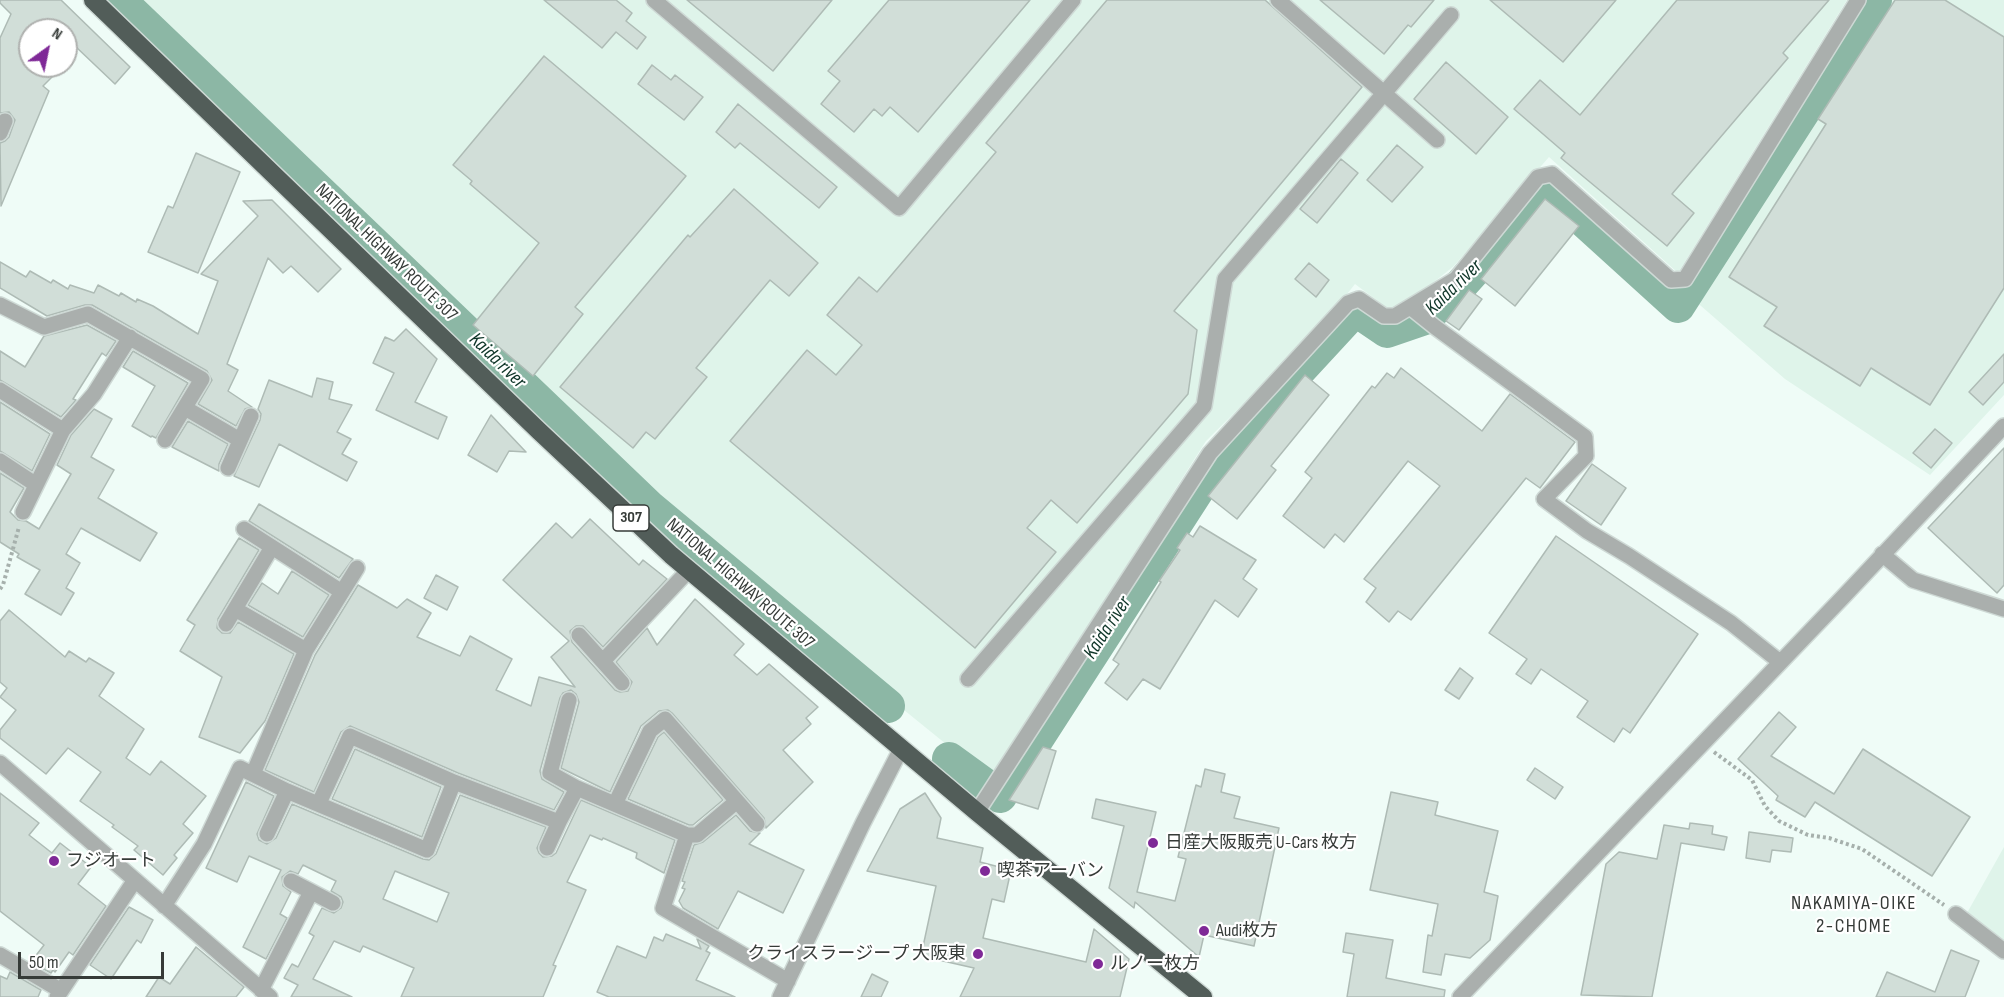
<!DOCTYPE html>
<meta charset="utf-8">
<style>
body{margin:0}
#map{position:relative;width:2004px;height:997px;overflow:hidden;background:#effcf7;font-family:"Sofia Sans Condensed",sans-serif}
canvas{display:block}
.north{position:absolute;left:18px;top:18px;width:60px;height:60px;box-sizing:border-box;background:#fff;border:2px solid #afb1af;border-radius:50%;rotate:33deg;font-size:16px;font-weight:700;line-height:24px;text-align:center;color:#363b38}
.north::after{content:'';display:block;margin:auto;width:21px;height:27px;background:#7f2997;clip-path:polygon(50% 0,100% 100%,50% 72%,0 100%)}
.scale{position:absolute;left:18px;top:952px;width:146px;height:27px;box-sizing:border-box;border:3px solid #363b38;border-top:0;padding-left:8px;font-size:18px;line-height:21px;white-space:nowrap;color:#363b38;-webkit-text-stroke:4px #fff;paint-order:stroke}
</style>
<div id="map">
<canvas width="2004" height="997"></canvas>
<div class="north">N</div>
<div class="scale">50 m</div>
</div>
<script>
const ctx = document.querySelector('canvas').getContext('2d');
ctx.lineJoin = 'round';
function paint(path, color) { ctx.fillStyle = color; ctx.fill(path, 'evenodd'); }
const poly = rows => new Path2D(rows.map(r => 'M' + r).join(''));
function strokePath(path, color, width, dash) { ctx.strokeStyle = color; ctx.lineWidth = width; ctx.lineCap = dash ? 'butt' : 'round'; ctx.setLineDash(dash || []); ctx.stroke(path); }
function write(font, color, halo, rows, align = 'center') {
  ctx.font = font + ' "Sofia Sans Condensed","Noto Sans JP",sans-serif'; ctx.lineWidth = 4.5; ctx.setLineDash([]); ctx.textBaseline = 'middle'; ctx.strokeStyle = halo; ctx.fillStyle = color; for (const [text, x, y, turn = 0] of rows) {
    ctx.save(); ctx.translate(x, y); ctx.rotate((+turn || 0) * Math.PI / 180); ctx.textAlign = isNaN(turn) ? turn : align; if (halo) ctx.strokeText(text, 0, 0); ctx.fillText(text, 0, 0); ctx.restore();
  }
}
const built = poly([
 [130,0,1847,0,1678,273,1549,157,1454,266,1424,290,1391,311,1355,284,1320,328,1206,441,997,769,983,774,651,505],
 [1882,0,2004,0,2004,395,1930,475,1785,379,1693,299],
 [2004,847,2004,943,1967,913]
]);
const river = poly([
 [119,0,649,507,888,706],
 [949,759,1000,796,1218,458,1351,314,1359,312,1387,331,1425,318,1460,286,1548,188,1678,306,1875,0]
]);
const building = poly([
 [0,0,61,0,130,67,115,84,75,46,66,55,66,30,30,30,30,66,45,66,54,75,43,86,49,91,1,206,0,143,5,141,9,137,15,120,9,112,0,113,0,38,11,14,0,3,0,0],
 [544,0,616,0,632,13,626,21,646,37,637,49,616,32,602,48,544,0],
 [687,0,832,0,773,71,687,0],
 [889,0,1030,0,918,132,890,107,882,116,874,109,854,132,821,104,840,81,828,71,889,0],
 [1107,0,1265,0,1362,87,1174,311,1197,330,1188,394,1077,523,1051,500,1027,528,1056,552,975,648,730,441,807,350,836,375,862,345,827,315,859,277,877,292,996,152,986,143,1107,0],
 [1320,0,1434,0,1411,27,1408,25,1384,54,1320,0],
 [1490,0,1616,0,1563,62,1490,0],
 [1677,0,1829,0,1783,53,1788,58,1672,194,1694,213,1667,246,1561,158,1565,153,1514,109,1540,80,1580,115,1677,0],
 [1895,0,1945,0,2004,37,2004,288,1930,405,1871,368,1860,386,1764,326,1777,307,1729,277,1826,124,1818,119,1895,0],
 [544,56,686,176,575,307,583,314,533,376,473,325,539,243,470,184,472,181,453,165,544,56],
 [1446,62,1508,117,1476,154,1414,99,1446,62],
 [652,65,671,80,675,75,703,97,684,120,638,84,652,65],
 [738,104,837,187,819,208,740,143,735,148,716,132,738,104],
 [1397,145,1423,167,1392,202,1367,180,1397,145],
 [196,153,240,172,198,273,148,252,168,206,173,208,196,153],
 [1341,159,1358,173,1317,223,1300,209,1341,159],
 [734,189,818,263,789,296,770,280,696,368,707,377,655,439,646,432,633,448,560,387,688,235,690,237,734,189],
 [1545,199,1579,226,1515,306,1481,279,1545,199],
 [272,200,341,269,318,292,291,266,283,273,268,258,227,364,238,370,228,391,252,407,245,409,236,426,198,404,212,380,207,371,92,305,85,305,47,316,0,288,0,262,26,277,30,271,51,283,53,280,68,289,70,285,94,293,98,285,119,296,121,293,136,302,137,299,153,306,198,334,218,281,201,274,258,216,243,201,272,200],
 [1309,263,1329,280,1316,297,1295,279,1309,263],
 [1469,290,1482,299,1459,330,1446,321,1469,290],
 [87,325,116,341,106,356,102,353,73,399,76,400,61,417,0,380,0,351,25,367,44,336,87,325],
 [406,329,437,359,415,402,447,417,438,439,376,410,394,373,373,363,385,337,394,341,406,329],
 [133,351,188,383,156,438,152,436,151,437,132,426,155,386,123,367,133,351],
 [2004,354,2004,382,1983,405,1969,392,2004,354],
 [1401,368,1482,431,1510,394,1575,442,1540,488,1526,478,1411,620,1398,611,1389,622,1366,602,1376,588,1364,579,1440,486,1408,461,1344,542,1335,534,1324,548,1283,516,1312,478,1305,472,1372,386,1375,388,1387,373,1394,378,1401,368],
 [1305,375,1329,395,1271,466,1276,470,1237,519,1208,496,1305,375],
 [317,378,333,382,329,399,352,405,337,432,351,439,342,454,357,462,347,481,279,444,259,487,234,476,260,420,261,414,258,409,269,380,312,397,317,378],
 [0,402,50,434,32,471,0,451,0,402],
 [94,409,112,419,91,457,114,470,98,498,157,533,140,561,81,528,66,554,80,563,66,588,74,593,61,615,25,594,40,570,17,557,19,554,0,542,0,473,24,488,10,512,18,520,26,521,39,529,71,474,57,465,71,435,94,409],
 [491,415,526,452,509,451,497,472,468,455,491,415],
 [188,421,228,444,219,464,219,471,172,447,188,421],
 [1935,429,1952,443,1931,468,1913,453,1935,429],
 [2004,448,2004,585,1997,593,1928,528,2004,448],
 [1592,464,1626,488,1601,525,1566,501,1592,464],
 [259,504,353,559,339,578,249,521,259,504],
 [590,519,639,565,643,560,667,579,603,647,583,626,576,626,570,631,572,642,615,690,620,692,628,691,632,682,616,662,647,628,657,645,695,599,744,644,734,655,757,675,769,664,818,707,806,718,811,724,783,750,813,782,766,828,764,818,672,713,668,710,659,711,641,726,610,792,561,768,579,702,576,694,571,690,563,693,560,698,540,771,542,779,564,792,554,810,458,773,350,726,341,732,314,792,265,770,315,655,358,585,397,608,407,599,431,613,417,637,460,656,470,636,512,659,496,690,531,706,539,677,575,687,551,657,569,641,503,580,556,523,572,538,590,519],
 [1200,526,1256,560,1243,579,1257,589,1238,617,1215,600,1160,689,1143,679,1127,700,1105,683,1119,664,1113,660,1161,582,1159,581,1180,550,1177,548,1187,533,1193,537,1200,526],
 [1556,536,1698,634,1630,733,1623,728,1614,742,1577,717,1588,701,1541,669,1531,684,1516,674,1527,659,1489,633,1556,536],
 [239,538,259,550,218,619,217,628,222,633,230,633,238,622,294,654,265,721,240,753,199,737,222,677,180,651,195,625,187,620,239,538],
 [292,571,329,595,303,637,248,605,262,583,278,594,292,571],
 [436,575,458,587,447,610,424,598,436,575],
 [9,610,65,657,69,651,86,662,89,658,114,673,99,696,144,729,126,758,150,775,161,761,206,796,183,824,193,833,174,855,177,858,163,875,134,850,138,846,112,827,114,825,80,801,101,772,68,748,46,774,0,738,0,730,16,710,0,697,7,688,0,682,0,621,9,610],
 [1460,668,1473,678,1459,699,1445,690,1460,668],
 [1779,712,1796,727,1771,756,1834,794,1863,749,1970,817,1932,876,1815,802,1805,817,1776,800,1778,796,1738,759,1779,712],
 [664,732,723,800,693,825,689,825,628,799,658,737,664,732],
 [1043,747,1056,751,1038,809,1009,800,1043,747],
 [355,749,441,787,422,837,332,799,355,749],
 [1535,768,1563,787,1555,799,1527,780,1535,768],
 [1205,769,1225,774,1221,792,1240,797,1234,818,1279,828,1254,946,1204,935,1199,957,1135,902,1134,908,1109,888,1124,826,1092,818,1096,799,1156,812,1137,892,1175,901,1186,859,1178,857,1196,785,1201,787,1205,769],
 [246,782,274,796,257,834,259,840,267,844,276,838,292,804,423,859,429,860,436,854,460,795,546,827,537,848,539,853,543,857,552,856,556,853,581,800,675,840,664,873,636,858,637,853,603,838,602,840,590,835,567,882,586,890,553,965,556,966,543,997,401,997,414,968,363,946,360,952,334,941,313,979,352,997,291,997,298,985,284,978,292,964,298,967,314,936,309,933,322,908,334,913,341,908,343,902,341,897,331,891,336,881,303,865,298,874,290,871,282,877,283,886,291,892,280,914,287,918,266,959,243,947,281,870,249,856,237,882,206,868,246,782],
 [395,871,449,893,437,922,383,899,395,871],
 [1391,792,1438,802,1435,815,1498,831,1484,892,1498,896,1490,940,1470,958,1445,954,1441,975,1423,972,1428,935,1432,936,1438,904,1370,890,1391,792],
 [0,793,39,823,29,835,52,853,60,843,91,867,78,884,106,906,73,955,69,952,55,972,53,970,51,973,31,962,44,945,0,911,0,793],
 [925,793,941,818,937,838,983,848,980,862,1011,870,1004,902,992,899,983,938,1086,962,1094,929,1129,959,1120,997,960,997,974,968,921,956,936,886,867,871,900,809,925,793],
 [736,815,750,831,760,833,749,844,804,870,783,913,738,891,718,929,683,908,679,901,685,889,682,888,685,882,682,881,694,845,703,842,736,815],
 [1690,823,1713,826,1712,834,1727,837,1724,850,1681,843,1652,997,1581,995,1606,864,1619,852,1657,859,1664,825,1689,829,1690,823],
 [1749,832,1793,838,1791,852,1772,850,1770,862,1746,858,1749,832],
 [129,907,153,920,141,943,137,940,111,979,90,965,129,907],
 [1346,933,1393,940,1386,978,1445,990,1444,997,1347,997,1354,954,1343,952,1346,933],
 [666,934,701,949,697,939,709,946,706,951,710,953,696,980,735,997,609,997,597,992,617,946,646,958,654,937,663,941,666,934],
 [196,947,244,987,236,997,146,997,159,977,170,984,196,947],
 [1951,950,1979,961,1965,997,1876,997,1887,972,1935,992,1951,950],
 [10,972,41,990,38,997,0,997,0,976,7,979,10,972],
 [872,974,888,982,881,997,861,997,872,974]
]);
const path = poly([
 [0,589,3,585,19,527],
 [1714,752,1752,780,1765,806,1779,821,1808,835,1829,838,1862,849,1944,905]
]);
const minor = poly([
 [654,0,899,208,1073,0],
 [1278,0,1437,140],
 [0,133,5,121],
 [0,305,44,327,88,314,202,379,165,440],
 [1410,307,1435,327,1585,437,1586,456,1544,499,1587,531,1629,556,1731,623,1780,662],
 [0,390,63,430],
 [185,408,240,440],
 [0,461,35,484],
 [228,468,251,416],
 [23,512,63,430,94,394,130,337],
 [244,529,342,592],
 [1882,554,1913,580,2004,609],
 [235,609,306,650],
 [226,624,272,547],
 [579,635,622,683],
 [603,661,689,570],
 [968,679,1204,406,1225,279,1451,15],
 [569,700,550,773,577,788,687,835,663,908,788,981],
 [0,763,270,997],
 [253,774,306,650,357,568],
 [319,803,350,736,454,782,559,822,577,788],
 [615,804,650,731,665,719,757,824],
 [977,812,1210,453,1348,303,1359,299,1384,316,1395,316,1456,279,1538,177,1552,174,1671,280,1685,279,1858,0],
 [267,834,287,791],
 [687,835,697,835,737,801],
 [547,848,559,822],
 [291,881,333,903],
 [164,906,204,844,240,768,287,791,427,850,454,782],
 [1956,914,2004,951],
 [0,955,60,990],
 [261,990,311,892],
 [57,997,135,880],
 [780,997,863,823,901,749],
 [1460,997,1844,596,2004,426]
]);
const highway = poly([
 [93,0,539,431,671,555,977,812,1203,997]
]);
const markers = [
 [1153,843,6,"#7f2997"],
 [54,861,6,"#7f2997"],
 [985,871,6,"#7f2997"],
 [1204,931,6,"#7f2997"],
 [978,954,6,"#7f2997"],
 [1098,964,6,"#7f2997"]
];
const shields = [
 [631,518,36]
];
const shieldNames = [
 ["307",631,518]
];
const streetNames = [
 ["NATIONAL HIGHWAY ROUTE 307",386,253,44],
 ["NATIONAL HIGHWAY ROUTE 307",740,584,41]
];
const poiNames = [
 ["日産大阪販売 U-Cars 枚方",1165,843],
 ["フジオート",66,861],
 ["喫茶アーバン",997,871],
 ["Audi枚方",1216,931],
 ["クライスラージープ 大阪東",966,954,"right"],
 ["ルノー枚方",1110,964]
];
const waterNames = [
 ["Kaida river",1454,288,-44],
 ["Kaida river",497,361,44],
 ["Kaida river",1108,628,-57]
];
const neighbourhoodNames = [
 ["NAKAMIYA-OIKE",1854,904],
 ["2-CHOME",1854,927]
];
paint(built, '#dff4ea');
strokePath(river, '#8cb7a5', 34);
paint(building, '#d1ded8');
strokePath(building, '#aebbb5', 1.5);
strokePath(minor, '#ced9d5', 18);
strokePath(highway, '#ced9d5', 21);
strokePath(path, '#a6b0ac', 4, [3, 3]);
strokePath(minor, '#aaafad', 15);
strokePath(highway, '#525d59', 18);
for (const [x, y, r, color] of markers) { const dot = new Path2D(); dot.arc(x, y, r, 0, 2 * Math.PI); ctx.fillStyle = color; ctx.fill(dot); strokePath(dot, '#fff', 2); }
for (const [x, y, w] of shields) { const box = new Path2D(); box.roundRect(x - w / 2, y - 13, w, 26, 4.5); ctx.fillStyle = '#fff'; ctx.fill(box); strokePath(box, '#363b38', 1.5); }
write('bold 16px', '#363b38', null, shieldNames);
write('18px', '#363b38', '#fff', streetNames);
write('18px', '#363b38', '#fff', poiNames, 'left');
write('italic 20px', '#0e3528', '#fff', waterNames);
ctx.letterSpacing = '1.5px';
write('20px', '#363b38', '#fff', neighbourhoodNames);
ctx.letterSpacing = '0px';
</script>
